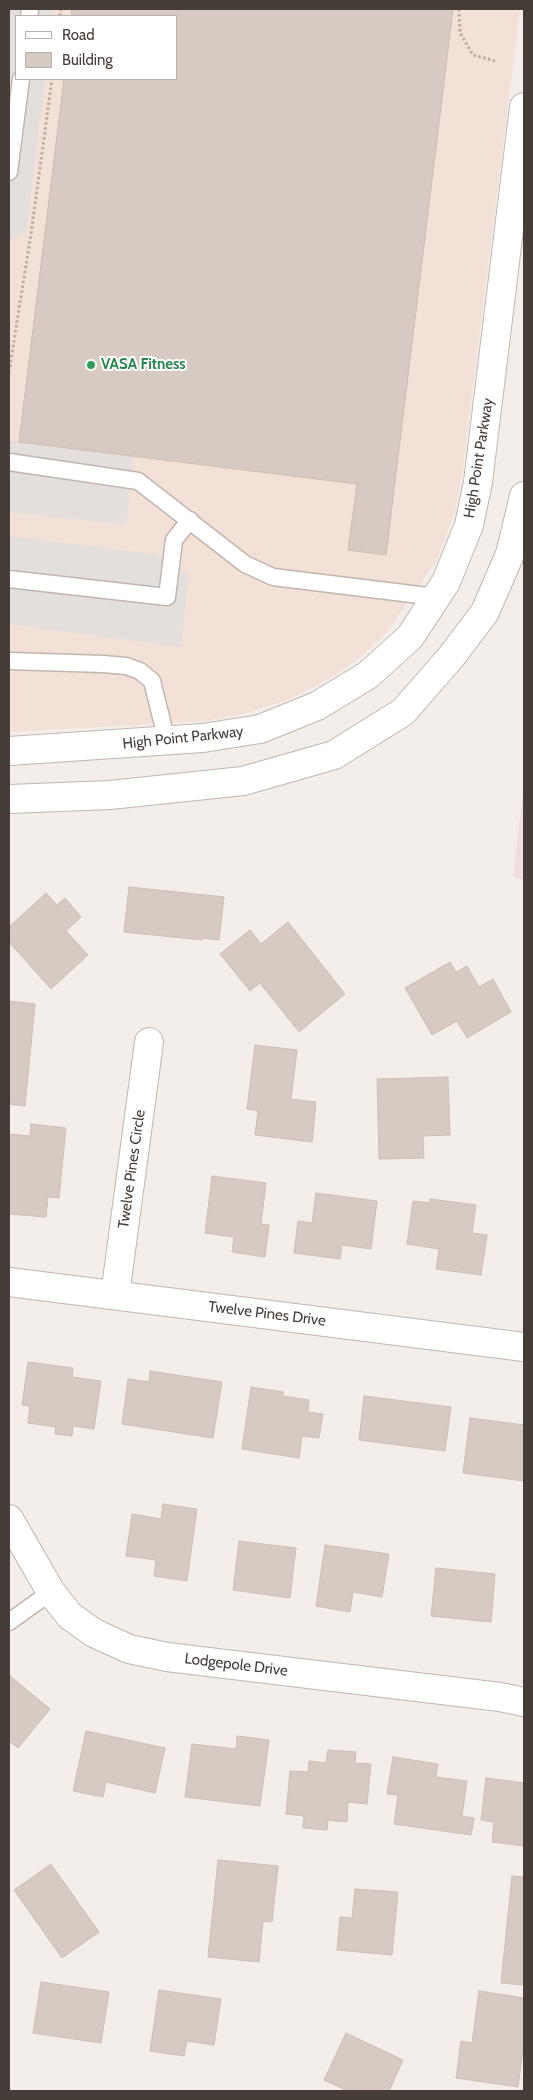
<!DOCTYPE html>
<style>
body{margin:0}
#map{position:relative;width:533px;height:2100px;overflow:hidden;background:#f3eee9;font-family:Cabin,sans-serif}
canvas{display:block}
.frame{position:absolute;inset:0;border:10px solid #463d38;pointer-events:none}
.legend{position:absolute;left:15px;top:15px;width:162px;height:65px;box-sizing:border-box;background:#fff;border:1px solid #b5b1af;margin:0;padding:6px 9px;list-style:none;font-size:15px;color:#463d38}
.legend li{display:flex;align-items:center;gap:10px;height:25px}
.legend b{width:25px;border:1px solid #b5b1af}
</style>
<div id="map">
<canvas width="533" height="2100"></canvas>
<div class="frame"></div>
<ul class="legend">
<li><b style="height:6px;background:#fff"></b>Road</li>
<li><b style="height:14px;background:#d7cac2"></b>Building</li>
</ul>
</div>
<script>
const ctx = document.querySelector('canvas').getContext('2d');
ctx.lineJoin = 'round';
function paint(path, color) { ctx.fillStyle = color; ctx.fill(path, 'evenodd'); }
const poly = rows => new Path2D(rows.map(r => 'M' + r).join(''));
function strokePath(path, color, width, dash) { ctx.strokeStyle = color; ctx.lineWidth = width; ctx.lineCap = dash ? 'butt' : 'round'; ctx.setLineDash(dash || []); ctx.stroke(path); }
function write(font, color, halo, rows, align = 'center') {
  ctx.font = font + ' Cabin,sans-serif'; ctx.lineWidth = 4; ctx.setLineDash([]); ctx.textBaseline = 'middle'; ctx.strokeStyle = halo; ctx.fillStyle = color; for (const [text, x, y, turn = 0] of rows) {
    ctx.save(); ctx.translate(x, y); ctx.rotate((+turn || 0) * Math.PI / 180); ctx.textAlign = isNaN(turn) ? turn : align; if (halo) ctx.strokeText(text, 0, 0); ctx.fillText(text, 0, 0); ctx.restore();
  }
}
const commercial = poly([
 [9,9,520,9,462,475,455,511,437,560,387,632,359,658,332,677,290,699,243,714,206,721,9,732],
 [16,16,176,16,176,79,16,79]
]);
const medical = poly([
 [524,784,524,879,513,877]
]);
const parking = poly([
 [9,9,54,9,53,16,16,16,16,79,45,79,26,233,10,240,9,250],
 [9,441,133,456,126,525,9,512],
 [9,536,152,554,189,573,181,647,9,624]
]);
const building = poly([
 [72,9,453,9,386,555,348,550,357,484,19,442,64,79,176,79,176,16,71,16,72,9],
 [129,887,224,897,219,940,203,938,202,940,124,932,129,887],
 [46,893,57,905,65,898,81,917,66,931,88,955,51,989,9,942,9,927,46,893],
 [288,922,345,994,299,1032,260,983,250,991,220,954,250,930,261,944,288,922],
 [450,962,456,972,467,966,479,987,493,979,511,1012,467,1038,457,1021,432,1035,405,988,450,962],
 [9,1001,35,1004,25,1106,9,1104,9,1001],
 [255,1045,297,1050,291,1099,316,1102,312,1142,255,1135,258,1111,247,1109,255,1045],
 [448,1077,450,1135,423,1136,424,1158,379,1159,377,1079,448,1077],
 [31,1124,66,1128,59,1198,48,1197,46,1217,9,1214,9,1134,30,1136,31,1124],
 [212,1176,266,1183,261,1224,269,1225,265,1257,232,1252,234,1237,205,1233,212,1176],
 [316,1193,377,1201,371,1249,342,1245,340,1259,294,1253,298,1221,312,1223,316,1193],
 [430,1199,476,1205,472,1233,487,1235,481,1275,436,1269,439,1249,407,1244,413,1201,430,1203,430,1199],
 [28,1362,73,1368,72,1377,101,1381,94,1429,73,1426,72,1436,55,1434,56,1427,28,1423,30,1406,22,1405,28,1362],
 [150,1371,222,1382,213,1438,122,1424,128,1379,149,1382,150,1371],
 [251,1387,283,1392,283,1396,309,1400,308,1412,323,1414,319,1438,302,1436,299,1458,242,1449,251,1387],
 [364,1396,451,1407,445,1451,359,1440,364,1396],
 [470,1418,524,1425,524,1421,524,1481,463,1473,470,1418],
 [163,1504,197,1509,187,1581,154,1576,156,1560,126,1556,132,1514,161,1519,163,1504],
 [239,1541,296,1548,290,1598,233,1590,239,1541],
 [325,1545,389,1554,382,1597,353,1592,350,1612,316,1606,325,1545],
 [436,1568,495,1574,491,1622,431,1616,436,1568],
 [9,1675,50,1709,18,1748,9,1741,9,1675],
 [86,1731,165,1748,155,1793,106,1782,103,1797,73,1791,86,1731],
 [237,1736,269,1740,260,1806,185,1797,192,1744,236,1749,237,1736],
 [328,1750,356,1752,355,1763,371,1764,367,1804,348,1802,347,1822,328,1820,327,1830,303,1828,304,1816,286,1814,290,1771,308,1772,309,1761,326,1763,328,1750],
 [393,1757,438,1764,436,1777,467,1781,462,1816,474,1818,471,1835,394,1824,398,1795,387,1794,393,1757],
 [486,1778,524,1783,524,1846,492,1842,494,1822,481,1820,486,1778],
 [218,1860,278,1866,272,1922,263,1921,259,1962,208,1957,218,1860],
 [51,1864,99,1932,62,1958,14,1890,51,1864],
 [512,1876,524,1877,524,1985,501,1983,512,1876],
 [355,1889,398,1892,392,1955,337,1950,340,1917,352,1918,355,1889],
 [41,1982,109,1992,101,2043,33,2033,41,1982],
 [159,1990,221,1999,214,2045,187,2041,184,2056,150,2051,159,1990],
 [479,1991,524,1998,524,2042,518,2087,456,2078,461,2041,472,2043,479,1991],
 [346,2033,403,2060,389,2091,348,2091,324,2080,346,2033]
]);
const path = poly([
 [459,9,460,33,473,55,495,61],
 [60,16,61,9],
 [9,372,31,234,52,79]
]);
const service = poly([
 [29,16,30,9],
 [9,172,21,79],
 [9,462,138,481,245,564,273,577,436,597],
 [9,579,167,597,174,540,190,520],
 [9,661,103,664,126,666,140,671,152,681,167,741],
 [9,1622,51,1592]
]);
const minor = poly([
 [9,1282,524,1347],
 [115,1295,149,1042],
 [9,1519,51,1592,70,1616,94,1633,129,1649,167,1657,500,1697,524,1702]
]);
const tertiary = poly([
 [9,751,203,738,260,729,317,706,368,675,410,637,446,582,469,525,478,482,524,107],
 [9,799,110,795,243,781,334,755,403,712,451,657,485,612,510,554,524,496]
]);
const markers = [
 [91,365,5,"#2e9e5b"]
];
const leisureNames = [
 ["VASA Fitness",101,365]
];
const streetNames = [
 ["High Point Parkway",479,458,-81],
 ["High Point Parkway",183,738,-6],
 ["Twelve Pines Circle",132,1169,-82],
 ["Twelve Pines Drive",267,1314,7],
 ["Lodgepole Drive",236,1665,7]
];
paint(commercial, '#f3e0d6');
paint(medical, '#f2dddf');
paint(parking, '#e2dfdd');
paint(building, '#d7cac2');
strokePath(building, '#cebdb3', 1);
strokePath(service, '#c1b6af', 19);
strokePath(minor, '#c1b6af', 30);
strokePath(tertiary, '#c1b6af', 30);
strokePath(path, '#beac9e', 3, [2.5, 2.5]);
strokePath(service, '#fff', 16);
strokePath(minor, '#fff', 28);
strokePath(tertiary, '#fff', 28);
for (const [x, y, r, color] of markers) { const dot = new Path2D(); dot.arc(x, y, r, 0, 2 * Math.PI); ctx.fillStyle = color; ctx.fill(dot); strokePath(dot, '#fff', 2); }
write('bold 15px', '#27864d', '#fff', leisureNames, 'left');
write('15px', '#463d38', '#fff', streetNames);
</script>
